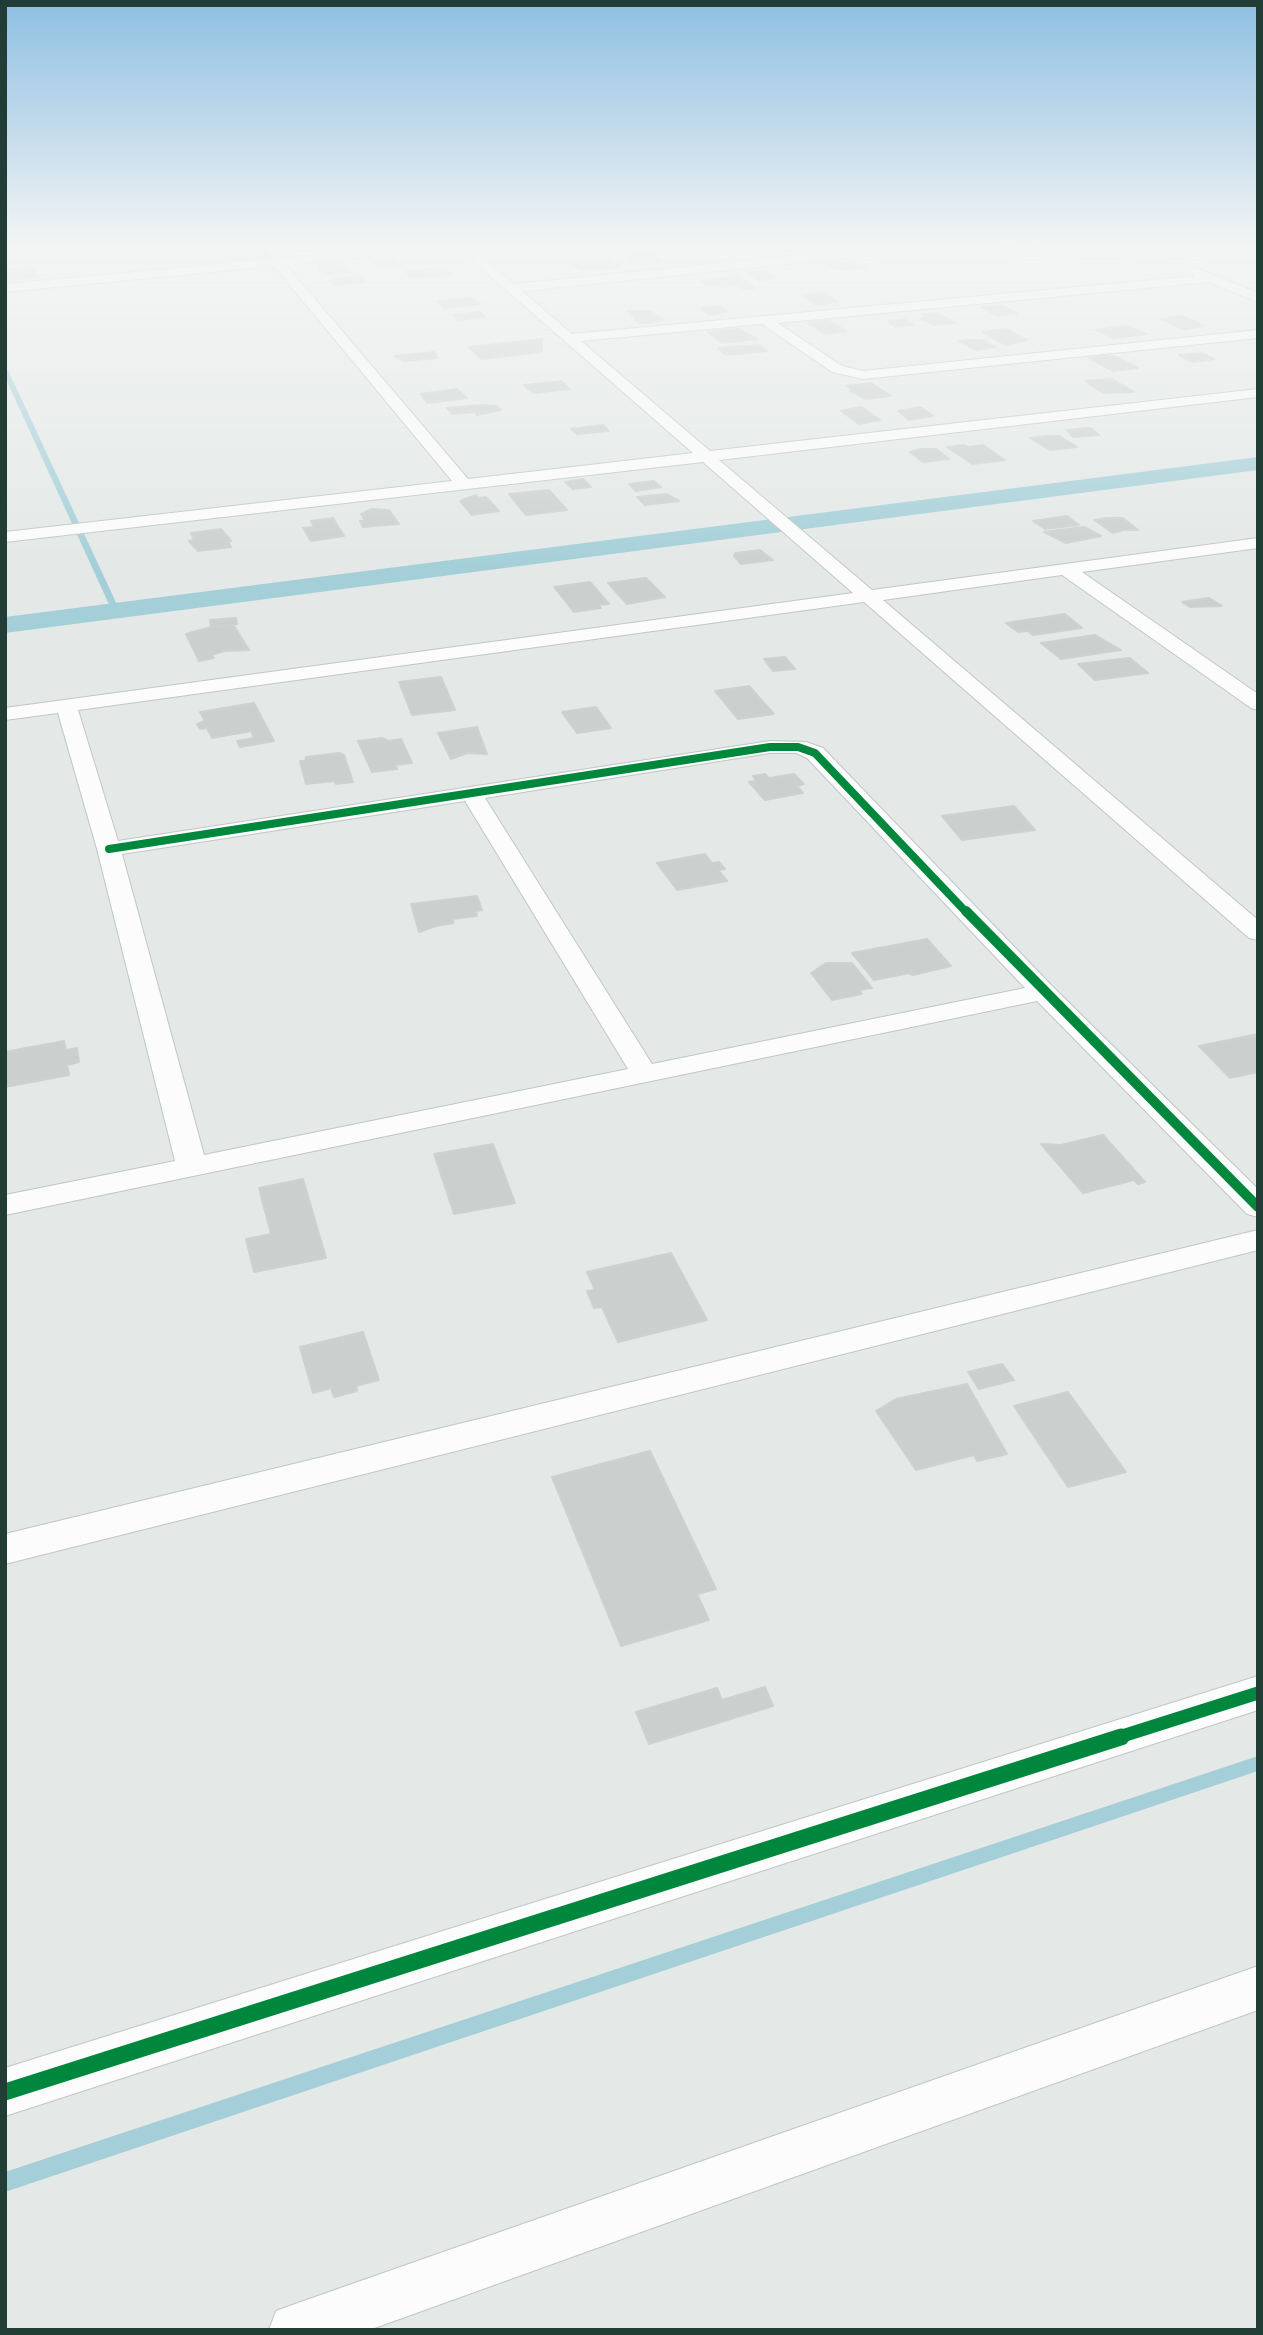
<!DOCTYPE html>
<style>
body{margin:0}
#map{position:relative;width:1263px;height:2335px;overflow:hidden;background:#e4e9e7;font-family:"Space Grotesk",sans-serif}
canvas{display:block}
.frame{position:absolute;inset:0;border:7px solid #213d36;pointer-events:none}
</style>
<div id="map">
<canvas width="1263" height="2335"></canvas>
<div class="frame"></div>
</div>
<script>
const ctx = document.querySelector('canvas').getContext('2d');
ctx.lineJoin = 'round';
const poly = rows => new Path2D(rows.map(r => 'M' + r).join(''));
function paint(path, color) { ctx.fillStyle = color; ctx.fill(path, 'evenodd'); }
function strokePath(path, color, width, dash) { ctx.strokeStyle = color; ctx.lineWidth = width; ctx.lineCap = dash ? 'butt' : 'round'; ctx.setLineDash(dash || []); ctx.stroke(path); }
const stream = poly([
 [5,368,8,370,120,611,119,613,112,611,5,377,5,368],
 [1258,1756,1258,1771,5,2192,5,2172,1258,1756]
]);
const canal = poly([
 [5,243,32,243,24,248,5,249,5,243],
 [1258,457,1258,470,5,633,5,617,1258,457]
]);
const building = poly([
 [256,243,272,258,228,263,213,247,256,243],
 [558,243,570,244,579,251,557,253,548,245,558,243],
 [784,245,793,251,774,253,766,246,784,245],
 [650,253,663,262,638,264,625,259,632,258,628,255,650,253],
 [389,258,395,258,404,266,381,267,374,264,377,263,374,261,389,258],
 [610,258,621,267,603,270,590,259,610,258],
 [591,259,600,269,582,270,572,264,579,263,574,261,591,259],
 [847,260,854,260,867,268,838,270,828,264,849,262,847,260],
 [340,263,350,272,327,274,318,268,321,267,319,265,340,263],
 [30,267,39,277,5,281,5,270,30,267],
 [439,268,447,270,452,275,411,278,405,271,439,268],
 [764,271,775,278,759,280,749,273,764,271],
 [361,276,366,282,334,285,330,281,335,281,333,279,361,276],
 [737,276,755,288,742,289,735,284,722,287,718,285,707,285,701,281,737,276],
 [824,293,838,302,817,305,802,295,824,293],
 [473,298,480,304,444,308,437,301,473,298],
 [720,306,727,312,709,315,701,308,720,306],
 [1003,306,1017,313,997,316,982,307,1003,306],
 [627,311,650,311,663,320,643,324,635,320,636,319,627,311],
 [480,312,485,317,458,320,453,315,480,312],
 [938,313,956,323,935,325,921,319,926,316,924,314,938,313],
 [1183,316,1204,326,1184,330,1161,319,1183,316],
 [904,319,913,325,895,327,888,321,904,319],
 [820,321,829,321,846,331,825,334,808,323,820,321],
 [1127,326,1146,334,1114,338,1096,330,1127,326],
 [738,329,757,339,722,343,708,332,738,329],
 [1007,329,1027,340,1006,345,982,332,1007,329],
 [542,339,542,352,481,359,469,347,542,339],
 [967,340,981,340,996,347,977,350,959,341,967,340],
 [759,345,767,351,726,355,718,348,759,345],
 [435,352,437,358,404,361,394,356,435,352],
 [1201,353,1214,359,1192,362,1179,355,1201,353],
 [1105,356,1117,357,1138,368,1113,371,1089,358,1105,356],
 [1112,379,1134,392,1103,393,1085,381,1112,379],
 [561,381,570,389,533,393,524,385,561,381],
 [871,383,891,396,866,399,850,391,855,391,847,386,871,383],
 [457,389,467,398,427,403,421,394,457,389],
 [482,405,497,406,501,410,477,415,475,412,452,414,447,408,482,405],
 [862,407,880,420,859,424,841,411,862,407],
 [920,407,933,416,909,420,898,411,920,407],
 [603,425,609,431,577,434,571,429,603,425],
 [1091,428,1099,435,1073,437,1067,430,1091,428],
 [1047,436,1059,436,1077,447,1050,450,1030,438,1047,436],
 [965,445,968,447,983,445,1005,460,972,464,947,447,965,445],
 [921,449,936,449,949,459,923,462,910,452,921,449],
 [583,479,591,487,573,489,565,482,583,479],
 [654,481,661,487,636,491,629,484,654,481],
 [549,490,567,510,526,515,509,494,549,490],
 [666,494,679,501,645,505,637,497,666,494],
 [476,495,479,498,486,497,499,511,472,515,460,501,476,495],
 [372,509,389,510,399,524,363,527,360,521,365,521,361,514,372,509],
 [1067,516,1079,525,1045,529,1033,521,1067,516],
 [333,518,344,536,311,541,303,528,314,527,311,521,333,518],
 [1107,518,1123,518,1138,530,1123,530,1113,533,1094,520,1107,518],
 [1084,527,1101,536,1066,543,1044,532,1084,527],
 [221,529,231,541,228,542,231,547,198,551,189,541,194,540,191,533,221,529],
 [760,550,773,560,741,564,734,556,735,553,760,550],
 [646,578,665,597,627,604,608,583,646,578],
 [590,582,609,604,599,605,601,608,574,612,554,587,590,582],
 [1209,598,1222,606,1190,607,1182,602,1209,598],
 [1065,614,1082,628,1033,635,1028,631,1018,632,1006,623,1065,614],
 [236,618,237,624,211,627,210,620,236,618],
 [234,626,249,650,224,651,212,655,214,658,199,661,186,634,211,627,234,626],
 [1095,635,1121,650,1061,659,1041,643,1095,635],
 [785,657,795,669,773,671,764,659,785,657],
 [1130,658,1148,673,1095,680,1078,664,1130,658],
 [441,677,455,710,412,715,399,682,441,677],
 [749,686,774,714,738,719,715,691,749,686],
 [254,703,274,741,240,747,237,741,254,738,251,731,212,738,207,728,200,729,197,724,205,721,200,712,254,703],
 [596,707,611,728,577,733,562,712,596,707],
 [477,727,487,754,467,753,451,759,438,733,477,727],
 [382,738,388,741,401,739,412,763,395,765,397,769,372,772,358,741,382,738],
 [339,753,344,755,353,782,336,784,334,781,306,784,300,761,305,761,306,757,339,753],
 [765,774,769,778,794,774,804,784,797,786,803,793,765,800,749,782,756,781,753,776,765,774],
 [1014,806,1035,830,962,840,942,816,1014,806],
 [705,854,712,863,719,862,725,869,718,870,727,881,677,890,657,863,705,854],
 [477,896,482,910,476,911,477,916,452,919,454,923,436,926,419,932,411,904,477,896],
 [927,939,951,966,913,975,909,973,874,980,852,953,927,939],
 [826,963,852,963,872,988,859,990,862,994,832,1000,811,973,826,963],
 [1258,1034,1258,1072,1230,1078,1199,1046,1258,1034],
 [64,1041,66,1050,77,1048,79,1062,67,1065,69,1075,5,1087,5,1052,64,1041],
 [1103,1135,1145,1182,1138,1184,1134,1180,1083,1193,1041,1144,1061,1145,1103,1135],
 [493,1144,515,1203,454,1214,434,1154,493,1144],
 [303,1179,326,1258,254,1272,246,1239,271,1234,259,1188,303,1179],
 [671,1253,707,1320,618,1342,602,1307,594,1308,587,1291,595,1290,587,1272,671,1253],
 [363,1332,379,1380,356,1386,357,1391,334,1397,331,1388,313,1393,300,1347,363,1332],
 [1002,1364,1014,1380,979,1389,968,1372,1002,1364],
 [967,1384,1007,1454,977,1461,974,1455,916,1470,876,1411,896,1399,967,1384],
 [1068,1392,1126,1472,1068,1487,1014,1406,1068,1392],
 [650,1451,716,1589,697,1594,709,1620,621,1646,552,1477,650,1451],
 [765,1687,773,1706,649,1744,636,1712,717,1688,722,1700,765,1687]
]);
const street = poly([
 [444,243,485,243,471,247,514,284,908,244,1159,252,1258,243,1258,249,1159,260,908,252,522,291,572,334,1195,276,1188,271,1194,267,1258,293,1258,302,1209,282,778,323,842,366,863,371,1258,330,1258,338,863,379,832,372,762,324,581,341,710,451,1258,389,1258,397,719,460,872,590,1258,538,1258,548,1082,572,1258,694,1258,710,1251,708,1062,575,883,600,1258,920,1258,940,1249,938,864,602,78,710,118,841,770,741,806,742,823,748,1052,986,1258,1189,1258,1217,1247,1214,1037,1001,5,1215,5,1195,175,1161,97,849,58,713,5,720,5,708,853,593,703,462,5,542,5,532,452,481,274,266,5,292,5,284,444,243],
 [458,248,693,453,468,479,286,265,458,248],
 [770,753,796,753,807,758,1025,988,652,1064,485,798,770,753],
 [465,801,628,1069,204,1155,122,854,465,801],
 [1258,1230,1258,1250,5,1564,5,1534,1258,1230],
 [1258,1676,1258,1710,5,2116,5,2068,1258,1676],
 [1258,1966,1258,2010,369,2330,269,2330,276,2311,295,2304,1258,1966]
]);
const cyclewayFar3 = poly([
 [109,849,770,747,798,747,815,753,967,913]
]);
const cyclewayFar2 = poly([
 [966,911,1258,1207]
]);
const cyclewayFar1 = poly([
 [1116,1738,1258,1693]
]);
const cycleway = poly([
 [5,2092,1121,1737]
]);
paint(stream, '#a4cfd8');
paint(canal, '#a4cfd8');
paint(building, '#cbd0ce');
strokePath(building, '#cdd2d0', 2);
strokePath(street, '#c1c6c4', 2);
paint(street, '#fbfcfb');
strokePath(cyclewayFar3, '#00873e', 8);
strokePath(cyclewayFar2, '#00873e', 10);
strokePath(cyclewayFar1, '#00873e', 13);
strokePath(cycleway, '#00873e', 17);
const sky = ctx.createLinearGradient(0, 0, 0, 570);
sky.addColorStop(0, '#8dbfe2');
sky.addColorStop(0.43, '#f3f5f4');
sky.addColorStop(1, '#f3f5f400');
ctx.fillStyle = sky;
ctx.fillRect(0, 0, 1263, 570);
</script>
